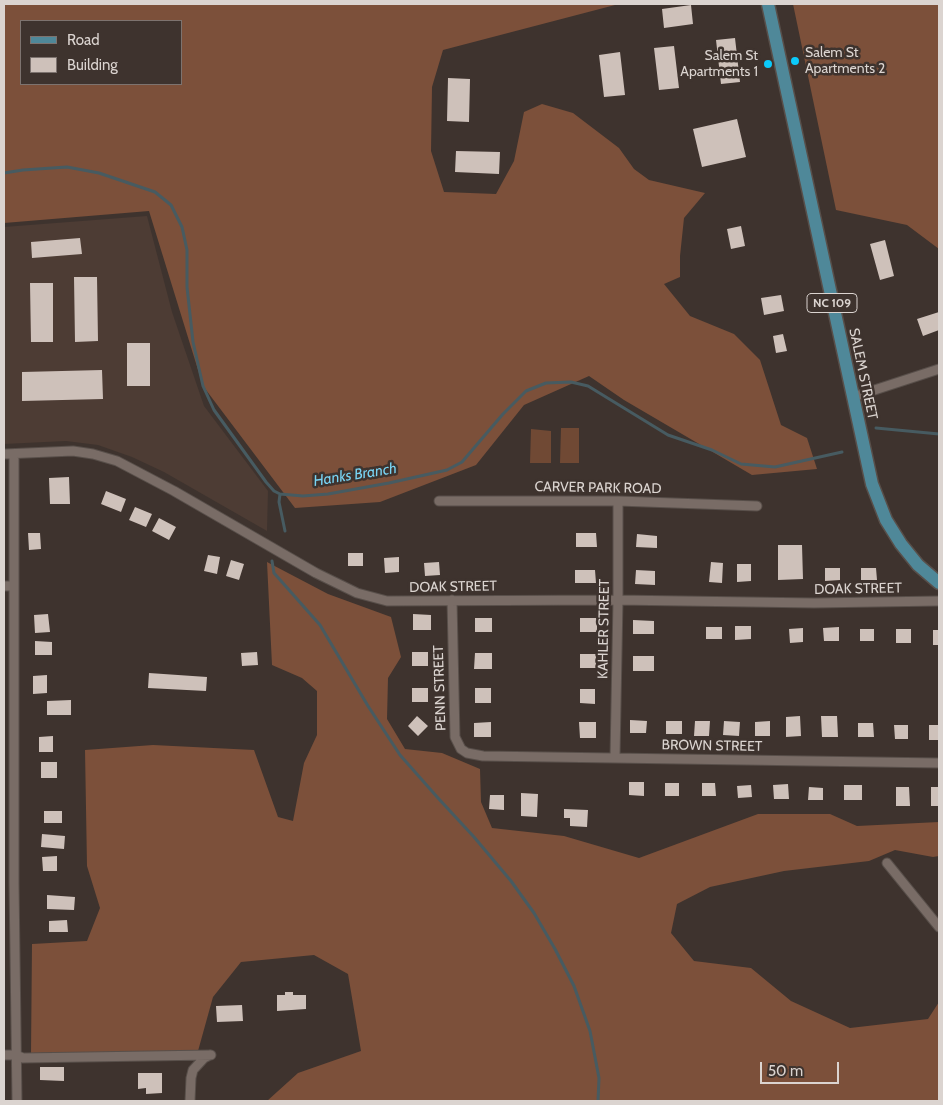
<!DOCTYPE html>
<style>
body{margin:0}
#map{position:relative;width:943px;height:1105px;overflow:hidden;background:#3e332e;font-family:Cabin,sans-serif}
canvas{display:block}
.frame{position:absolute;inset:0;border:5px solid #dbd4d0;pointer-events:none}
.legend{position:absolute;left:20px;top:20px;width:162px;height:65px;box-sizing:border-box;background:#3e332e;border:1px solid #7d736f;margin:0;padding:6px 9px;list-style:none;font-size:15px;color:#dbd4d0}
.legend li{display:flex;align-items:center;gap:10px;height:25px}
.legend b{width:25px;border:1px solid #7d736f}
.scale{position:absolute;left:760px;top:1062px;width:79px;height:22px;box-sizing:border-box;border:2px solid #dbd4d0;border-top:0;padding-left:6px;font-size:15px;line-height:18px;white-space:nowrap;color:#dbd4d0;-webkit-text-stroke:4px #3e332e;paint-order:stroke}
</style>
<div id="map">
<canvas width="943" height="1105"></canvas>
<div class="frame"></div>
<ul class="legend">
<li><b style="height:6px;background:#4f8899"></b>Road</li>
<li><b style="height:14px;background:#cec1ba"></b>Building</li>
</ul>
<div class="scale">50 m</div>
</div>
<script>
const ctx = document.querySelector('canvas').getContext('2d');
ctx.lineJoin = 'round';
function paint(path, color) { ctx.fillStyle = color; ctx.fill(path, 'evenodd'); }
const poly = rows => new Path2D(rows.map(r => 'M' + r).join(''));
function strokePath(path, color, width, dash) { ctx.strokeStyle = color; ctx.lineWidth = width; ctx.lineCap = dash ? 'butt' : 'round'; ctx.setLineDash(dash || []); ctx.stroke(path); }
function write(font, color, halo, rows, align = 'center') {
  ctx.font = font + ' Cabin,sans-serif'; ctx.lineWidth = 5; ctx.setLineDash([]); ctx.textBaseline = 'middle'; ctx.strokeStyle = halo; ctx.fillStyle = color; for (const [text, x, y, turn = 0] of rows) {
    ctx.save(); ctx.translate(x, y); ctx.rotate((+turn || 0) * Math.PI / 180); ctx.textAlign = isNaN(turn) ? turn : align; if (halo) ctx.strokeText(text, 0, 0); ctx.fillText(text, 0, 0); ctx.restore();
  }
}
const built = poly([
 [147,216,172,312,204,406,268,491,267,531,164,472,132,457,98,445,66,441,4,444,4,227]
]);
const green = poly([
 [561,428,579,428,579,463,560,463],
 [531,429,551,431,551,463,530,463]
]);
const forest = poly([
 [4,4,614,4,615,5,443,50,432,87,431,151,444,192,496,194,514,161,524,112,542,104,573,113,619,148,634,169,649,180,705,193,684,218,680,256,680,277,664,284,690,316,734,334,760,360,781,425,807,438,817,469,752,475,624,400,589,376,524,405,476,465,380,502,295,508,203,386,149,211,4,223],
 [21,21,181,21,181,84,21,84],
 [793,4,939,4,939,249,907,225,836,210],
 [267,562,328,594,391,617,401,657,388,678,387,719,405,749,442,753,480,769,481,802,492,828,564,836,639,858,758,814,830,814,857,826,939,822,939,856,933,857,895,850,869,861,784,871,710,887,677,904,671,933,694,961,751,968,791,1001,850,1028,928,1019,939,1002,939,1101,267,1101,298,1073,361,1051,348,974,314,955,241,962,213,997,198,1051,31,1053,32,944,87,941,100,908,87,866,85,750,153,745,254,750,278,817,293,821,304,763,317,735,317,691,302,678,272,665]
]);
const stream = poly([
 [4,173,23,170,67,167,99,173,155,192,171,205,182,227,187,250,187,287,193,342,203,386,214,410,266,482,274,491,280,494,303,496,328,494,389,483,447,470,462,462,503,414,526,391,546,383,571,382,588,386,668,435,712,450,741,464,775,467,842,452],
 [876,428,939,434],
 [280,494,279,502,285,531],
 [272,561,274,573,320,625,368,706,400,755,438,798,474,837,511,881,534,913,555,949,574,986,590,1031,599,1078,598,1101]
]);
const building = poly([
 [691,5,693,24,664,28,662,9],
 [735,38,740,82,721,84,716,40],
 [674,46,679,88,659,90,654,48],
 [620,52,625,95,604,97,599,55],
 [448,78,470,79,469,122,447,121],
 [737,119,746,157,702,167,693,129],
 [456,151,500,152,499,174,455,172],
 [741,226,745,246,731,249,727,229],
 [80,238,82,254,32,258,31,242],
 [885,240,894,276,880,280,870,244],
 [74,277,97,277,98,341,75,342],
 [30,283,53,283,53,342,31,342],
 [781,295,784,311,764,315,761,298],
 [939,312,939,330,923,336,917,319],
 [783,334,787,351,776,353,773,336],
 [127,343,150,343,150,386,127,386],
 [102,370,103,399,22,401,22,372],
 [69,477,70,504,50,504,49,478],
 [106,491,126,499,121,512,101,504],
 [135,507,152,514,146,527,129,520],
 [159,518,176,527,169,540,152,531],
 [28,533,40,533,41,549,29,550],
 [576,533,596,533,597,547,576,547],
 [637,534,657,536,657,548,636,547],
 [778,545,802,545,803,579,778,580],
 [348,553,363,553,363,566,348,566],
 [208,555,220,557,217,574,204,571],
 [399,557,399,572,385,573,384,558],
 [231,560,244,564,239,580,226,576],
 [439,562,440,575,425,576,424,563],
 [711,562,723,563,722,583,709,582],
 [737,564,751,564,751,581,737,582],
 [825,568,840,568,840,580,825,581],
 [861,568,876,568,877,580,861,580],
 [575,570,595,570,596,583,575,583],
 [636,570,655,571,655,585,635,584],
 [48,614,50,632,35,633,34,615],
 [413,614,431,615,431,630,413,630],
 [475,618,492,618,492,632,475,632],
 [580,618,597,618,597,632,580,632],
 [633,620,654,621,654,634,633,634],
 [735,626,751,626,751,639,735,640],
 [706,627,722,627,722,639,706,639],
 [839,627,839,641,824,641,823,628],
 [803,628,803,642,790,643,789,629],
 [860,629,874,629,874,641,860,641],
 [896,629,911,629,911,643,896,643],
 [933,630,939,630,939,645,933,645],
 [35,641,52,642,52,655,35,655],
 [257,652,258,665,242,666,241,653],
 [412,652,428,652,428,666,412,666],
 [475,653,492,653,492,669,474,669],
 [580,654,596,654,596,668,580,668],
 [633,656,654,656,654,671,633,671],
 [149,673,207,677,206,691,148,688],
 [47,675,47,693,33,694,33,676],
 [412,688,428,688,428,702,412,702],
 [475,688,491,688,491,703,475,703],
 [580,689,595,689,595,704,580,703],
 [71,700,71,715,47,715,47,701],
 [417,716,428,726,418,736,408,726],
 [800,716,801,736,786,737,786,717],
 [821,716,837,716,838,737,822,737],
 [630,720,647,721,646,733,630,733],
 [666,721,682,721,682,734,666,734],
 [695,721,710,721,709,736,694,736],
 [724,721,740,722,739,736,723,735],
 [770,721,770,736,755,736,755,722],
 [491,722,491,737,474,737,474,723],
 [579,722,596,722,596,738,580,738],
 [858,723,873,723,874,737,858,737],
 [894,725,908,725,908,739,895,739],
 [929,725,939,725,939,740,929,740],
 [53,736,53,752,39,752,39,737],
 [41,762,57,762,57,778,41,778],
 [629,782,644,782,644,796,629,795],
 [665,783,679,783,679,796,665,796],
 [702,783,715,783,716,796,702,796],
 [788,784,789,799,774,799,773,785],
 [751,785,752,797,738,798,737,786],
 [844,785,862,785,862,800,844,800],
 [809,787,823,788,823,800,808,800],
 [896,787,909,787,910,806,896,806],
 [931,787,939,787,939,806,931,806],
 [521,793,538,794,537,817,521,816],
 [490,795,504,795,504,810,489,809],
 [564,809,588,810,587,827,570,826,570,818,564,818],
 [44,811,62,811,62,823,44,823],
 [42,834,65,836,64,849,41,847],
 [57,856,57,871,43,871,42,857],
 [47,895,75,897,74,910,47,909],
 [67,920,68,932,49,932,49,921],
 [285,992,293,992,293,995,306,995,306,1009,277,1011,277,995,285,995],
 [242,1005,243,1021,217,1022,216,1006],
 [40,1067,64,1067,64,1081,40,1080],
 [138,1073,162,1073,162,1093,146,1094,146,1088,138,1089]
]);
const street = poly([
 [853,397,939,369],
 [4,454,73,451,93,454,117,461,174,491,316,573,357,593,387,601,618,600,814,603,939,601],
 [14,454,14,883,17,1101],
 [439,501,618,501,757,506],
 [4,586,14,586],
 [452,600,455,737,461,749,467,753,483,756,939,763],
 [615,757,618,600,618,501],
 [887,863,939,927],
 [4,1055,16,1055,23,1058,211,1055],
 [190,1101,191,1078,193,1070,204,1058,210,1055]
]);
const primary = poly([
 [768,4,872,484,886,520,901,544,918,565,939,583]
]);
const markers = [
 [795,61,5,"#0bcafa"],
 [768,64,5,"#0bcafa"]
];
const shields = [
 [832,303,50]
];
const shieldNames = [
 ["NC 109",832,303]
];
const poiNames = [
 ["Salem St",805,53],
 ["Apartments 2",805,69],
 ["Salem St",758,56,"right"],
 ["Apartments 1",758,72,"right"]
];
const streetNames = [
 ["SALEM STREET",863,374,78],
 ["CARVER PARK ROAD",598,488,1],
 ["DOAK STREET",453,587,-1],
 ["DOAK STREET",858,589,-1],
 ["KAHLER STREET",604,629,-89],
 ["PENN STREET",440,688,-92],
 ["BROWN STREET",712,746,1]
];
const waterNames = [
 ["Hanks Branch",355,475,-9]
];
paint(built, '#4d3c34');
paint(green, '#704934');
paint(forest, '#7c503a');
strokePath(stream, '#475b61', 3);
paint(building, '#cec1ba');
strokePath(street, '#584f4a', 11);
strokePath(primary, '#584f4a', 15);
strokePath(street, '#796c66', 9);
strokePath(primary, '#4f8899', 12);
for (const [x, y, r, color] of markers) { const dot = new Path2D(); dot.arc(x, y, r, 0, 2 * Math.PI); ctx.fillStyle = color; ctx.fill(dot); strokePath(dot, '#3e332e', 2); }
for (const [x, y, w] of shields) { const box = new Path2D(); box.roundRect(x - w / 2, y - 9.5, w, 19, 4); ctx.fillStyle = '#3e332e'; ctx.fill(box); strokePath(box, '#dbd4d0', 1); }
write('bold 12px', '#dbd4d0', null, shieldNames);
write('14px', '#dbd4d0', '#3e332e', poiNames, 'left');
write('14px', '#dbd4d0', '#3e332e', streetNames);
write('italic 15px', '#79d4f4', '#3e332e', waterNames);
</script>
